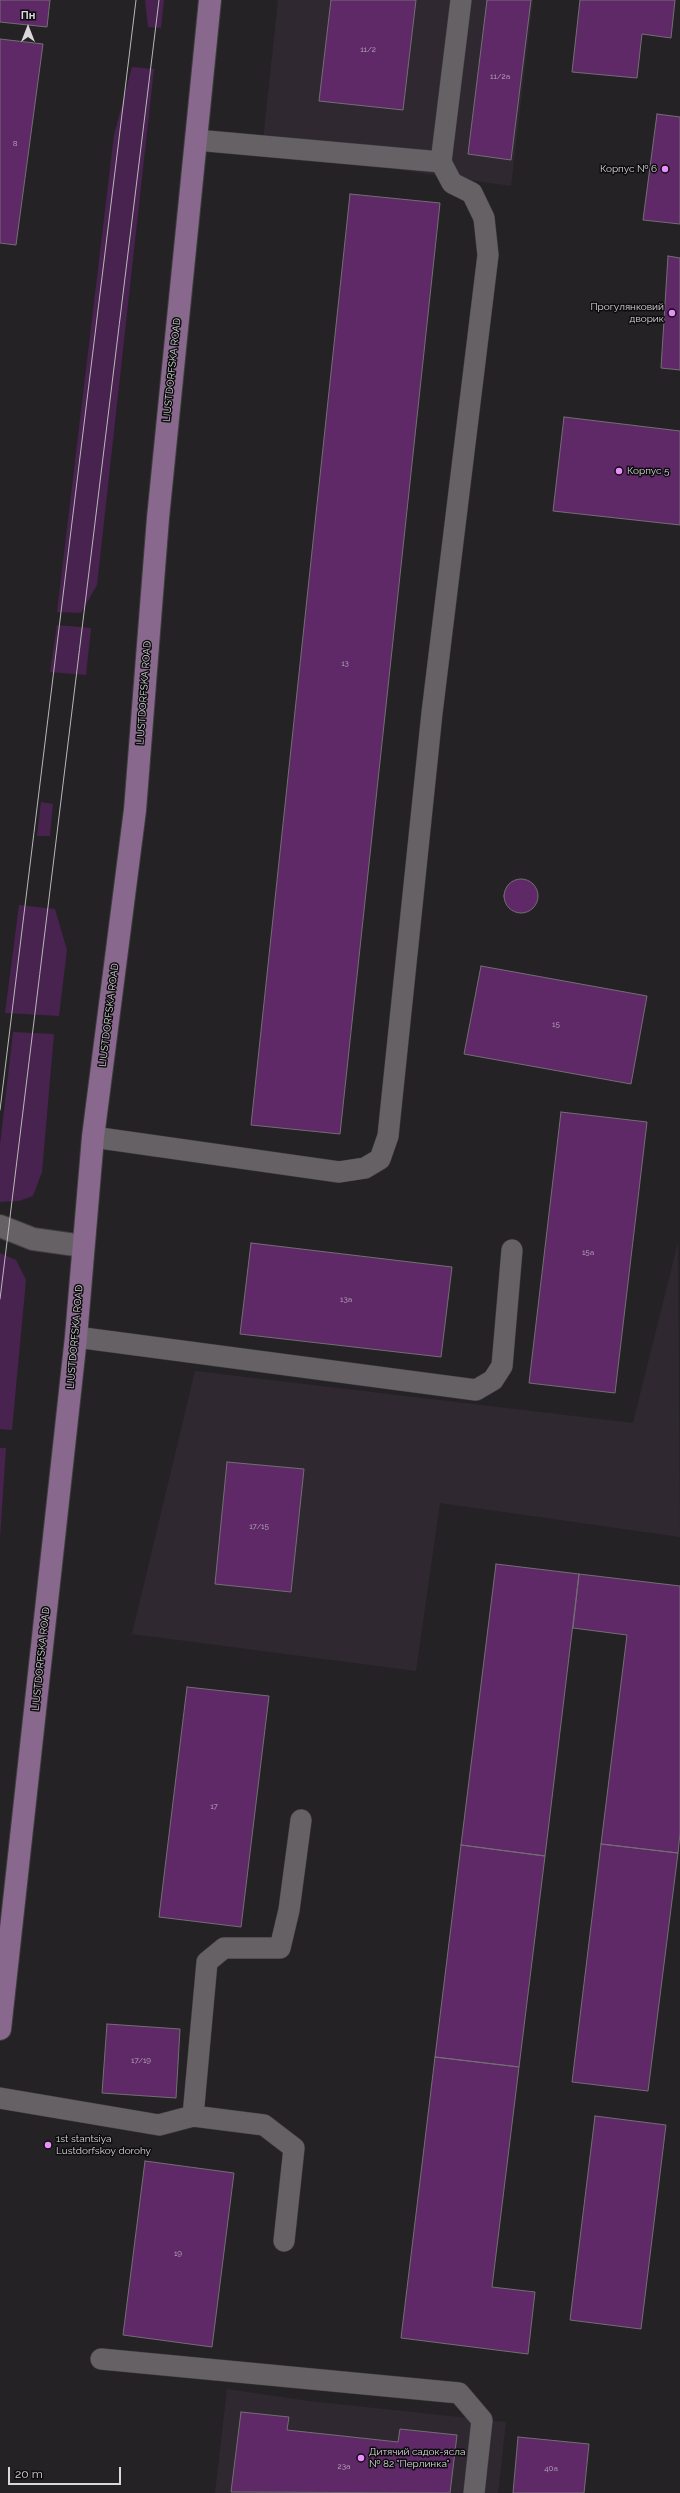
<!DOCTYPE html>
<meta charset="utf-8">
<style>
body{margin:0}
#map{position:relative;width:680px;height:2493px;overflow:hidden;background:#252225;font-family:Raleway,sans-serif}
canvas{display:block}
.north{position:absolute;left:8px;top:8px;width:40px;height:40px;-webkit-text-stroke:3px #0d0c0e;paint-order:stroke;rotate:0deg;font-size:11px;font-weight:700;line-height:16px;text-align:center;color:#dad8da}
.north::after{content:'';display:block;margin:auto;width:14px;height:18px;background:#dad8da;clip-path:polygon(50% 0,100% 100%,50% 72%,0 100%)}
.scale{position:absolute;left:8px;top:2467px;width:113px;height:18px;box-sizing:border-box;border:2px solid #dad8da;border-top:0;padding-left:5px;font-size:12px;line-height:14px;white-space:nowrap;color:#dad8da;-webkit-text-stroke:3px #0d0c0e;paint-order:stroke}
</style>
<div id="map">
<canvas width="680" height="2493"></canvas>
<div class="north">Пн</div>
<div class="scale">20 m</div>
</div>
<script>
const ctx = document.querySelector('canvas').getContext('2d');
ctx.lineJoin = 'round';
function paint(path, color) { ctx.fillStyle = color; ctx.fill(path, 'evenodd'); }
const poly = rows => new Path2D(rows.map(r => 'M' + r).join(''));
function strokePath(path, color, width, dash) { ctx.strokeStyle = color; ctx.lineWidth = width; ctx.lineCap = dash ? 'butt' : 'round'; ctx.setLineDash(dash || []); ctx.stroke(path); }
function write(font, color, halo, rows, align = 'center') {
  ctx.font = font + ' Raleway,sans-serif'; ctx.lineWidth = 3; ctx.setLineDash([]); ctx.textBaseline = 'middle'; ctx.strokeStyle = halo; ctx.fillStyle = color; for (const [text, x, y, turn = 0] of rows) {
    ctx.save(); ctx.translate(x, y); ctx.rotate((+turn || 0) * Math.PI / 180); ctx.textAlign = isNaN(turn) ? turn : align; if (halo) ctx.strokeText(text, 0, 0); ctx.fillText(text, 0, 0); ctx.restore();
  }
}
const built = poly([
 [278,0,533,0,511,186,262,150],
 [678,1243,680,1537,440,1503,416,1671,132,1634,195,1371,633,1423],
 [227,2389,309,2401,506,2422,498,2493,215,2493]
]);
const green = poly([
 [145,0,164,0,161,28,148,27],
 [132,67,154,69,97,585,81,613,57,612,114,135],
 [57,625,91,628,86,675,50,672],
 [41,802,53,804,50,836,37,836],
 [19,905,55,909,67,950,59,1016,5,1013],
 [13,1032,54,1034,42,1172,33,1196,19,1201,0,1202,0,1145],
 [0,1253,16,1260,26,1280,12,1430,0,1429],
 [0,1448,6,1448,0,1537]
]);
const building = poly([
 [0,0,50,0,47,27,0,22,0,0],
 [331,0,416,0,403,110,319,101,331,0],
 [487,0,531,0,511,160,468,154,487,0],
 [580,0,675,0,671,38,642,34,637,78,572,72,580,0],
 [0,39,43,44,16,245,0,243,0,39],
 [657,114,680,117,680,224,643,220,657,114],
 [350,194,440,203,340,1134,251,1125,350,194],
 [668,256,680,258,680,370,661,368,668,256],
 [564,417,680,431,680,525,553,511,564,417],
 '504 896a17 17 0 1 1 34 0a17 17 0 1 1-34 0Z',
 [481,966,647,996,631,1084,464,1054,481,966],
 [561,1112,647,1122,615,1393,529,1383,561,1112],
 [251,1243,452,1267,441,1357,240,1334,251,1243],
 [227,1462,304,1469,291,1592,215,1584,227,1462],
 [496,1564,579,1574,545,1856,461,1845,496,1564],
 [579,1574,680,1586,680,1833,678,1853,601,1844,627,1635,573,1628,579,1574],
 [187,1687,269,1696,241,1927,159,1917,187,1687],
 [601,1844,678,1853,648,2091,572,2082,601,1844],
 [461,1845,545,1856,519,2067,435,2057,461,1845],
 [107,2024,180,2029,176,2098,102,2093,107,2024],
 [435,2057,519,2067,492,2287,535,2292,528,2354,401,2338,435,2057],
 [595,2116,666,2125,641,2329,570,2320,595,2116],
 [145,2161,234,2173,212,2347,123,2335,145,2161],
 [241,2412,289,2417,287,2430,398,2442,400,2429,457,2435,450,2493,231,2492,241,2412],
 [518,2437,589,2444,584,2493,513,2493,518,2437]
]);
const lane = poly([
 [196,140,441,162],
 [93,1137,339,1172,365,1168,380,1159,388,1136,432,713,488,255,484,218,472,193,452,183,441,162,461,0],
 [76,1337,476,1390,493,1380,502,1366,512,1250],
 [0,2098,159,2125,193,2116,207,1962,224,1948,280,1948,289,1910,301,1820],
 [193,2116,264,2125,294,2148,284,2241],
 [101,2359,459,2393,482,2420,474,2493]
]);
const street = poly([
 [0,1226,33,1239,83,1246]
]);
const primary = poly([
 [0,2029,76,1337,93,1137,135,810,158,518,210,0]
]);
const tram = poly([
 [0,1110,136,0],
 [0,1299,159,0]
]);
const markers = [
 [665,169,4,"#eb8dfc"],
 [672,313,4,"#eb8dfc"],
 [619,471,4,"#eb8dfc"],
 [48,2145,4,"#eb8dfc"],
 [361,2458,4,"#eb8dfc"]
];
const numberNames = [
 ["11/2",368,50],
 ["11/2а",500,77],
 ["8",15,144],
 ["13",345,664],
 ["15",556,1025],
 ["15а",588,1253],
 ["13а",346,1300],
 ["17/15",259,1527],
 ["17",214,1807],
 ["17/19",141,2061],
 ["19",178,2254],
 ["23а",344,2467],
 ["40а",551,2469]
];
const poiNames = [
 ["Корпус № 6",657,169,"right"],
 ["Прогулянковий",664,307,"right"],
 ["дворик",664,319,"right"],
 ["Корпус 5",627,471],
 ["1st stantsiya",56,2139],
 ["Lustdorfskoy dorohy",56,2151],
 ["Дитячий садок-ясла",369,2452],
 ["№ 82 \"Перлинка\"",369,2464]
];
const streetNames = [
 ["LIUSTDORFSKA ROAD",172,370,-84],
 ["LIUSTDORFSKA ROAD",144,693,-86],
 ["LIUSTDORFSKA ROAD",109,1015,-83],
 ["LIUSTDORFSKA ROAD",75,1337,-85],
 ["LIUSTDORFSKA ROAD",41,1659,-84]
];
paint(built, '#2f2830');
paint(green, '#48234f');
paint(building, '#5f2968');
strokePath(building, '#726f73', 1);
strokePath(lane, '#3f3d40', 22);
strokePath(street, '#3f3d40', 24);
strokePath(primary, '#3f3d40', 24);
strokePath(lane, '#656165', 21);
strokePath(street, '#656165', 22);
strokePath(primary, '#89688e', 22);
strokePath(tram, '#bab8ba', 1);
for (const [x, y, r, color] of markers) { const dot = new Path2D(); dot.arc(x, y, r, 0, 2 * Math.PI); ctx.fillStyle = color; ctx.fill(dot); strokePath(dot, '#0d0c0e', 1.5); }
write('8px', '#bbacbe', null, numberNames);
write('10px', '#dad8da', '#0d0c0e', poiNames, 'left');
write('10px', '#dad8da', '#0d0c0e', streetNames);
</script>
